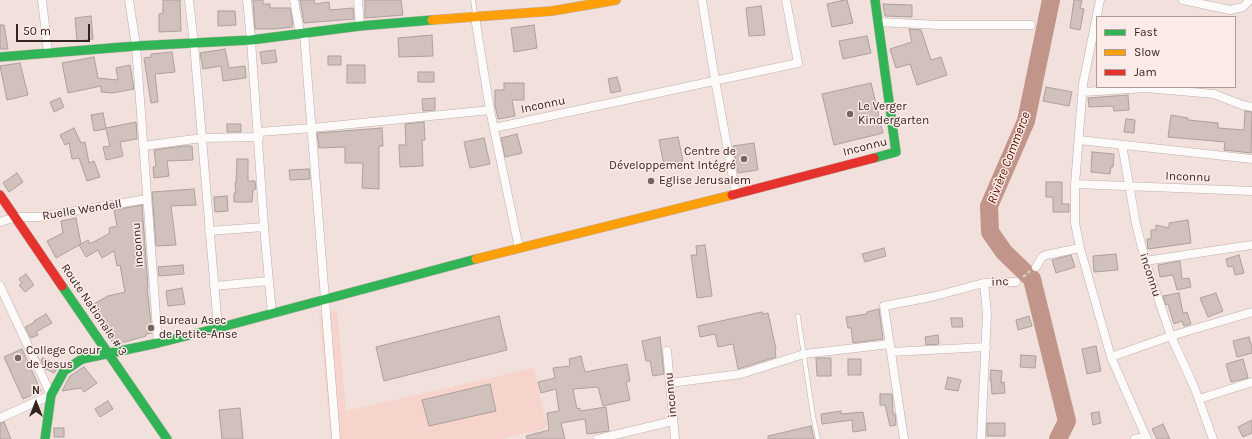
<!DOCTYPE html>
<meta charset="utf-8">
<style>
body{margin:0}
#map{position:relative;width:1252px;height:439px;overflow:hidden;background:#f1e0db;font-family:Karla,sans-serif}
canvas{display:block}
.legend{position:absolute;left:1096px;top:16px;width:140px;height:72px;box-sizing:border-box;background:#fcebe7;border:1px solid #ac9b97;margin:0;padding:5px 7px;list-style:none;font-size:12px;color:#332420}
.legend li{display:flex;align-items:center;gap:8px;height:20px}
.legend b{width:20px;border:1px solid #ac9b97}
.north{position:absolute;left:16px;top:383px;width:40px;height:40px;-webkit-text-stroke:3px #fcebe7;paint-order:stroke;rotate:0deg;font-size:11px;font-weight:700;line-height:16px;text-align:center;color:#332420}
.north::after{content:'';display:block;margin:auto;width:14px;height:18px;background:#332420;clip-path:polygon(50% 0,100% 100%,50% 72%,0 100%)}
.scale{position:absolute;left:16px;top:24px;width:74px;height:18px;box-sizing:border-box;border:2px solid #332420;border-top:0;padding-left:5px;font-size:12px;line-height:14px;white-space:nowrap;color:#332420;-webkit-text-stroke:3px #fcebe7;paint-order:stroke}
</style>
<div id="map">
<canvas width="1252" height="439"></canvas>
<ul class="legend">
<li><b style="height:5px;background:#30b455"></b>Fast</li>
<li><b style="height:5px;background:#ff9f0a"></b>Slow</li>
<li><b style="height:5px;background:#e5322d"></b>Jam</li>
</ul>
<div class="north">N</div>
<div class="scale">50 m</div>
</div>
<script>
const ctx = document.querySelector('canvas').getContext('2d');
ctx.lineJoin = 'round';
function paint(path, color) { ctx.fillStyle = color; ctx.fill(path, 'evenodd'); }
const poly = rows => new Path2D(rows.map(r => 'M' + r).join(''));
function strokePath(path, color, width, dash) { ctx.strokeStyle = color; ctx.lineWidth = width; ctx.lineCap = dash ? 'butt' : 'round'; ctx.setLineDash(dash || []); ctx.stroke(path); }
function write(font, color, halo, rows, align = 'center') {
  ctx.font = font + ' Karla,sans-serif'; ctx.lineWidth = 3; ctx.setLineDash([]); ctx.textBaseline = 'middle'; ctx.strokeStyle = halo; ctx.fillStyle = color; for (const [text, x, y, turn = 0] of rows) {
    ctx.save(); ctx.translate(x, y); ctx.rotate((+turn || 0) * Math.PI / 180); ctx.textAlign = isNaN(turn) ? turn : align; if (halo) ctx.strokeText(text, 0, 0); ctx.fillText(text, 0, 0); ctx.restore();
  }
}
const built = poly([
 [337,310,346,411,534,368,547,428,501,439,331,439,319,315]
]);
const river = poly([
 [1051,0,1026,121,989,206,990,232,1004,252,1032,279,1067,421,1058,439]
]);
const building = poly([
 [163,0,180,0,181,31,159,32,159,14,163,13,163,0],
 [253,0,263,0,263,4,270,4,270,8,290,8,293,24,292,27,276,29,255,29,253,0],
 [300,0,314,0,315,4,329,2,330,10,353,8,354,19,304,23,300,0],
 [365,0,401,0,403,15,365,18,365,0],
 [844,0,847,0,853,23,832,27,827,4,844,0],
 [1074,0,1082,0,1080,8,1084,9,1080,30,1070,28,1074,0],
 [883,4,912,5,912,17,885,16,883,4],
 [761,6,765,35,749,36,746,8,761,6],
 [218,11,235,11,236,25,218,26,218,11],
 [91,16,93,39,77,41,75,18,91,16],
 [0,25,4,25,8,49,0,49,0,25],
 [534,25,537,48,514,52,511,28,534,25],
 [909,29,921,30,931,60,941,57,947,75,917,85,910,64,896,68,890,49,912,42,909,29],
 [432,35,433,56,399,57,398,38,432,35],
 [867,36,871,53,843,59,839,41,867,36],
 [225,49,229,68,245,66,246,78,223,81,221,66,203,69,200,53,225,49],
 [275,50,277,62,262,64,260,52,275,50],
 [172,52,175,72,155,74,158,102,151,103,144,58,151,57,151,54,172,52],
 [328,56,341,56,341,65,328,65,328,56],
 [94,57,98,78,118,80,116,68,130,65,134,89,112,93,101,92,101,86,68,93,62,63,94,57],
 [20,63,28,95,7,100,0,66,20,63],
 [347,65,365,65,365,83,347,83,347,65],
 [418,72,434,72,434,82,418,82,418,72],
 [617,77,621,91,611,93,608,79,617,77],
 [504,83,524,83,524,100,512,100,515,116,498,119,495,105,495,90,504,90,504,83],
 [871,83,883,133,834,145,822,94,871,83],
 [1046,87,1072,92,1069,106,1043,101,1046,87],
 [1128,95,1129,110,1114,111,1113,106,1089,107,1088,98,1128,95],
 [60,98,64,107,54,112,50,102,60,98],
 [435,98,435,110,423,111,422,99,435,98],
 [1245,111,1252,112,1251,153,1224,150,1225,142,1168,137,1171,115,1188,118,1188,120,1218,123,1218,128,1244,130,1245,111],
 [103,113,106,128,136,122,137,139,120,142,123,156,106,160,103,147,110,146,106,129,94,131,91,115,103,113],
 [1126,119,1135,120,1134,133,1124,132,1126,119],
 [424,122,425,140,422,140,423,166,400,167,399,145,406,145,405,124,424,122],
 [227,124,241,124,241,132,227,132,227,124],
 [74,128,81,143,85,142,89,163,94,161,100,177,87,181,79,158,72,159,69,143,65,145,60,135,74,128],
 [382,128,383,146,379,146,379,189,362,188,363,163,345,163,345,147,319,148,317,133,382,128],
 [517,134,522,153,505,157,501,138,517,134],
 [678,137,683,161,664,165,659,140,678,137],
 [484,138,490,164,470,168,464,142,484,138],
 [754,143,758,170,738,173,733,146,754,143],
 [184,146,192,146,193,160,167,161,169,176,154,178,153,167,156,166,154,150,184,146],
 [1092,152,1114,154,1113,167,1111,167,1110,174,1091,172,1092,152],
 [237,159,248,159,248,181,255,181,256,189,253,190,252,202,234,202,234,193,236,193,235,183,236,183,237,159],
 [309,169,310,179,290,180,289,170,309,169],
 [17,173,23,182,9,192,3,183,17,173],
 [1046,182,1062,182,1062,204,1069,204,1069,212,1053,212,1053,197,1046,197,1046,182],
 [194,189,196,205,171,206,176,245,156,246,152,192,194,189],
 [227,196,228,211,215,212,214,197,227,196],
 [142,205,148,287,147,287,152,333,146,334,146,336,114,345,92,305,108,296,125,292,120,265,117,266,114,251,102,258,98,250,86,257,79,245,88,240,90,244,110,233,109,228,117,226,114,210,142,205],
 [76,218,81,244,56,258,47,241,63,233,61,221,76,218],
 [1188,220,1191,243,1148,249,1147,239,1151,239,1151,230,1156,230,1156,225,1169,228,1169,223,1188,220],
 [705,245,712,296,697,298,691,255,697,255,696,246,705,245],
 [884,248,886,256,865,262,862,254,884,248],
 [1116,254,1118,270,1094,272,1093,256,1116,254],
 [1071,255,1075,267,1056,273,1052,260,1071,255],
 [1239,255,1244,273,1235,275,1233,266,1228,267,1226,259,1239,255],
 [1180,261,1182,279,1189,278,1191,287,1177,290,1173,275,1160,277,1158,265,1180,261],
 [183,265,184,274,159,276,158,267,183,265],
 [26,274,34,285,25,292,19,285,22,283,19,279,26,274],
 [182,288,185,304,168,306,166,291,182,288],
 [1179,293,1183,313,1187,312,1191,324,1184,326,1182,321,1174,324,1168,304,1166,305,1163,296,1179,293],
 [1216,293,1223,311,1208,317,1200,298,1216,293],
 [879,309,883,339,853,343,851,328,848,328,846,317,867,314,867,312,879,309],
 [762,312,763,314,768,313,776,349,775,350,776,357,738,369,733,344,718,347,715,334,700,337,698,326,762,312],
 [46,314,52,323,36,332,38,335,31,338,25,327,35,322,34,321,46,314],
 [499,316,507,350,384,381,376,347,499,316],
 [1029,316,1032,326,1018,330,1016,320,1029,316],
 [951,318,962,318,963,327,952,327,951,318],
 [938,335,939,344,926,345,925,337,938,335],
 [660,337,664,374,653,376,650,361,646,361,642,341,660,337],
 [1249,337,1252,347,1252,353,1237,357,1233,341,1249,337],
 [1096,346,1101,371,1087,374,1082,349,1096,346],
 [22,349,41,391,23,399,4,357,22,349],
 [1021,355,1036,356,1035,368,1020,367,1021,355],
 [581,356,585,372,627,364,630,381,626,382,630,400,603,406,598,387,573,389,577,409,580,408,580,411,606,407,609,431,587,434,585,419,561,423,565,439,527,439,526,436,549,430,547,413,559,411,556,389,541,393,538,382,555,378,553,368,570,366,569,359,581,356],
 [43,358,59,366,54,373,44,368,41,360,43,358],
 [816,358,831,358,831,376,817,376,816,358],
 [848,359,861,359,861,375,848,375,848,359],
 [1243,359,1248,378,1231,382,1226,364,1243,359],
 [84,367,97,383,84,392,81,388,62,391,70,376,84,367],
 [991,370,1002,371,1001,383,1004,382,1005,393,992,394,991,380,990,380,991,370],
 [948,377,961,380,958,391,945,389,948,377],
 [490,384,496,411,429,426,422,400,490,384],
 [880,394,892,394,893,414,895,414,896,425,890,426,885,405,880,405,880,394],
 [108,401,113,409,100,417,95,409,108,401],
 [240,408,243,439,222,439,219,410,240,408],
 [841,411,841,414,863,412,866,430,853,432,852,420,822,424,821,414,841,411],
 [1099,412,1101,423,1093,425,1091,413,1099,412],
 [1252,420,1252,433,1243,437,1238,427,1252,420],
 [4,422,11,439,0,439,0,423,4,422],
 [987,423,1005,423,1005,436,987,436,987,423],
 [1163,424,1170,439,1157,439,1152,429,1163,424],
 [811,426,814,439,768,439,768,436,811,426],
 [54,428,64,428,64,437,54,437,54,428]
]);
const path = poly([
 [1023,277,1030,271]
]);
const lane = poly([
 [473,0,475,15],
 [798,316,813,416,818,439]
]);
const street = poly([
 [42,0,48,52],
 [129,0,136,46,158,343],
 [189,0,194,44,218,328],
 [247,0,251,40,264,227,272,314],
 [294,0,300,33],
 [358,0,360,26],
 [702,0,715,80,736,194],
 [1100,0,1083,84,1075,184,1075,223,1080,248,1111,357,1147,439],
 [1183,0,1230,10,1243,7,1248,2,1248,0],
 [475,17,490,110,519,248],
 [878,22,939,25,1031,25],
 [304,33,336,439],
 [1083,92,1146,88,1214,94,1242,105,1252,107],
 [494,128,798,63,786,0],
 [259,132,312,128,490,110],
 [1079,140,1252,159],
 [1122,145,1136,224,1146,263,1171,336,1195,389,1213,439],
 [143,146,202,138,259,137],
 [1075,184,1252,191],
 [0,222,16,217,39,217,147,199],
 [209,231,264,227],
 [1145,261,1252,245],
 [1036,267,1042,257,1046,255,1080,248],
 [0,286,51,395,0,418],
 [214,286,269,281],
 [667,351,675,439],
 [891,352,986,347],
 [1111,357,1171,336,1252,312],
 [670,383,741,374,804,354,890,344],
 [1199,399,1252,382],
 [598,439,673,421],
 [904,439,884,306,931,297,984,283,1016,282],
 [981,439,987,314,984,283],
 [1135,439,1146,436]
]);
const fast = poly([
 [0,57,136,46,251,40,360,26,432,20],
 [874,158,896,152,875,0],
 [62,286,167,439],
 [45,439,51,395,64,371,82,359,158,343,218,328,476,259]
]);
const slow = poly([
 [432,20,552,11,616,0],
 [476,259,732,195]
]);
const jam = poly([
 [0,195,62,286],
 [732,195,874,158]
]);
const markers = [
 [850,114,4,"#766661"],
 [744,159,4,"#766661"],
 [651,181,4,"#766661"],
 [151,328,4,"#766661"],
 [18,358,4,"#766661"]
];
const streetNames = [
 ["Inconnu",543,105,-12],
 ["Inconnu",865,147,-14],
 ["Inconnu",1188,177,2],
 ["Ruelle Wendell",82,210,-9],
 ["Inconnu",138,245,-94],
 ["inconnu",1150,275,72],
 ["inc",1000,282,-2],
 ["Route Nationale # 3",94,310,56],
 ["inconnu",671,395,-95]
];
const poiNames = [
 ["Le Verger",858,107],
 ["Kindergarten",858,121],
 ["Centre de",736,152,"right"],
 ["Développement Intégré",736,166,"right"],
 ["Eglise Jerusalem",659,181],
 ["Bureau Asec",159,321],
 ["de Petite-Anse",159,335],
 ["College Coeur",26,351],
 ["de Jesus",26,365]
];
const waterNames = [
 ["Rivière Commerce",1009,158,-69]
];
paint(built, '#f6d4cb');
strokePath(river, '#c19589', 18);
paint(building, '#d0c1bd');
strokePath(building, '#ad9f9b', 1);
strokePath(lane, '#bfb0ac', 5);
strokePath(street, '#bfb0ac', 9);
strokePath(fast, '#bfb0ac', 10);
strokePath(slow, '#bfb0ac', 10);
strokePath(jam, '#bfb0ac', 10);
strokePath(path, '#d8d3d2', 2, [4, 2]);
strokePath(lane, '#fdfafa', 4);
strokePath(street, '#fdfafa', 8);
strokePath(fast, '#30b455', 9);
strokePath(slow, '#ff9f0a', 9);
strokePath(jam, '#e5322d', 9);
for (const [x, y, r, color] of markers) { const dot = new Path2D(); dot.arc(x, y, r, 0, 2 * Math.PI); ctx.fillStyle = color; ctx.fill(dot); strokePath(dot, '#fcebe7', 1.5); }
write('12px', '#332420', '#fcebe7', streetNames);
write('12px', '#332420', '#fcebe7', poiNames, 'left');
write('italic 13px', '#561100', '#fcebe7', waterNames);
</script>
